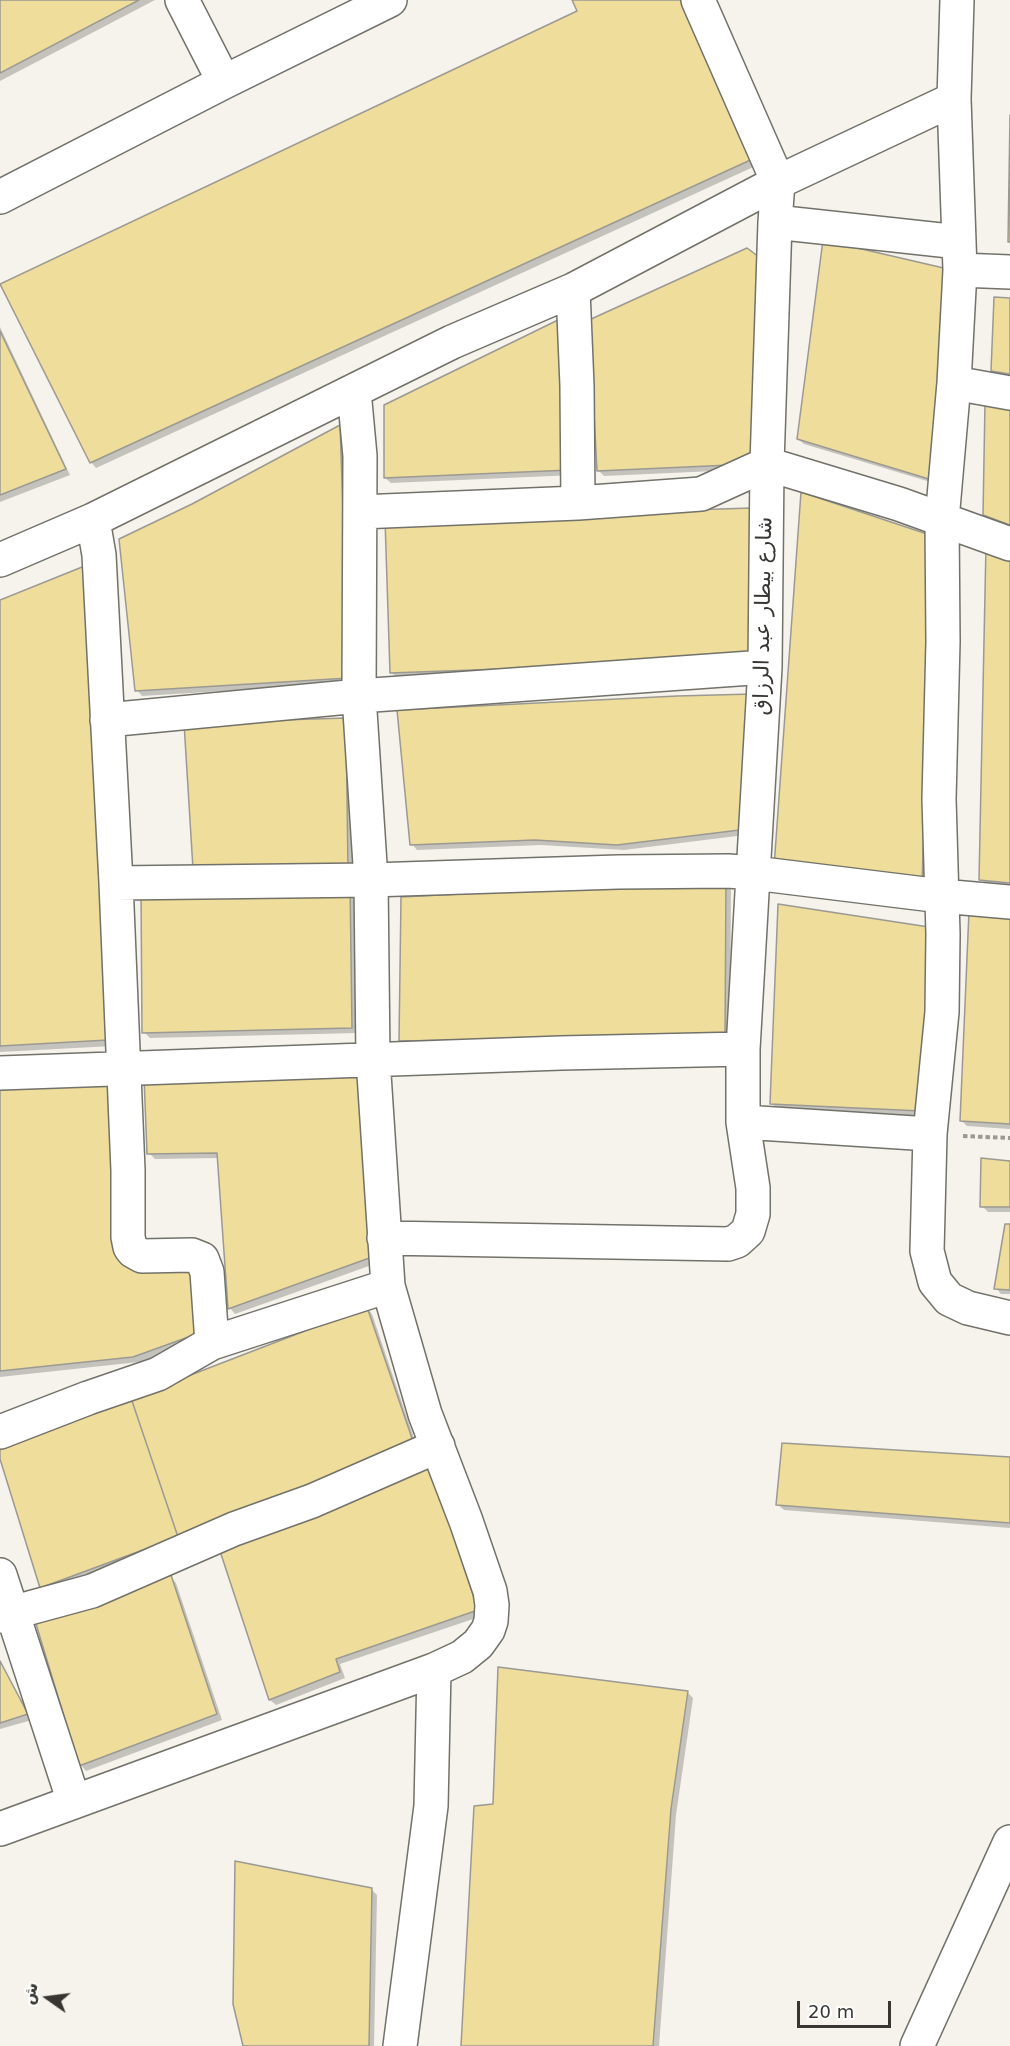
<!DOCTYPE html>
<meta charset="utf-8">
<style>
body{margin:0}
#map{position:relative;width:1010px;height:2046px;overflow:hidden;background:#f5f3eb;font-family:"DejaVu Sans","Noto Sans Arabic",sans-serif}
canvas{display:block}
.north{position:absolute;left:18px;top:1968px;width:60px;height:60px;-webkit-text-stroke:4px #fff;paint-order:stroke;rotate:284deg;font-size:16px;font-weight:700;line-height:24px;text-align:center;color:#373633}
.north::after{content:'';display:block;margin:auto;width:21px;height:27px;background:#373633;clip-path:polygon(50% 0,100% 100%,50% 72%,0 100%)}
.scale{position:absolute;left:797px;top:2001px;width:94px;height:27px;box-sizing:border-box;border:3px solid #373633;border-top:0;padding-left:8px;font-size:18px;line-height:21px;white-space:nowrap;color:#373633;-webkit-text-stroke:4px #fff;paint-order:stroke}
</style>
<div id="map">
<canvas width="1010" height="2046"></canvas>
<div class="north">ش</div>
<div class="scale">20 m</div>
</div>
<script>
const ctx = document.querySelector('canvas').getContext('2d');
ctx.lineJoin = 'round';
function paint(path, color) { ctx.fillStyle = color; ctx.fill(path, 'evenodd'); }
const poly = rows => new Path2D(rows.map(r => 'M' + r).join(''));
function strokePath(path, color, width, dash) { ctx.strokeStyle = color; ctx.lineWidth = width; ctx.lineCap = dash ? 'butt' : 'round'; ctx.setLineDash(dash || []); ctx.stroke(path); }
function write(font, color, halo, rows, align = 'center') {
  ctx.font = font + ' "DejaVu Sans","Noto Sans Arabic",sans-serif'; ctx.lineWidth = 6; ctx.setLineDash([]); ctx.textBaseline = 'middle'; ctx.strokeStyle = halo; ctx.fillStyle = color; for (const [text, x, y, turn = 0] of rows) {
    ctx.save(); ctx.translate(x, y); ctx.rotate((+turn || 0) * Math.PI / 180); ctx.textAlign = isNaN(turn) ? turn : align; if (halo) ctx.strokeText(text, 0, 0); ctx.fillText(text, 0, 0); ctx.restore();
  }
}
const shadow = poly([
 [0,0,155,0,0,81],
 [573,0,762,163,96,468,91,462,579,12],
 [953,276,947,487,804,444,798,439],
 [1010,299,1010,378,998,376,992,371],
 [557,321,575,475,391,483,385,478],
 [590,321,758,469,604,476,598,470],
 [0,327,70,475,0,502],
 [1010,408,1010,527,990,520,984,514],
 [340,426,345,432,354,683,142,696,137,690,192,505],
 [756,515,755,665,397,678,392,673],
 [933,537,927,889,781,873],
 [1010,554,1010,887,987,885,981,879],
 [0,602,113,1046,0,1052],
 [399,711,753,834,624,850,541,845,417,850,412,844],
 [351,725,353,877,200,874],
 [731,885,730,1050,407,1046,401,1040],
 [355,891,357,1033,150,1038,144,1032],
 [1010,915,1010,1129,967,1126,962,1121],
 [934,934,926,1116,777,1109,772,1103],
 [145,1078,380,1262,235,1314,230,1308,219,1158,155,1159,149,1153],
 [0,1091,128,1266,199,1268,199,1341,139,1362,0,1377],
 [1010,1162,1010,1212,988,1212,982,1206],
 [1010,1226,1010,1294,1001,1294,996,1288],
 [367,1308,372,1314,419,1453,46,1593,41,1587,0,1454,132,1399],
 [1010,1458,1010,1528,784,1510,778,1505],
 [434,1468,482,1616,340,1664,345,1678,276,1705,270,1700,220,1546],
 [171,1577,176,1583,222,1720,86,1771,81,1765],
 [0,1660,32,1720,0,1729],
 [687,1692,693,1698,676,1815,659,2046,463,2046,495,1805],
 [371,1889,377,1895,374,2046,244,2046]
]);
const building = poly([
 [0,0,139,0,0,73,0,0],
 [572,0,682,0,757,157,90,463,0,284,577,11,572,0],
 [1010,115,1010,242,1008,242,1010,115],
 [823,240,948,269,942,483,797,439,823,240],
 [747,248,767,263,753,464,597,471,589,320,747,248],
 [994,297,1010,298,1010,374,991,371,994,297],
 [558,320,570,470,384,478,384,405,558,320],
 [0,331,66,469,0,495,0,331],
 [985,402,1010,407,1010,525,983,515,985,402],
 [340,425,349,678,135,691,119,539,192,504,340,425],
 [801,492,933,536,922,884,774,867,801,492],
 [751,508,750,660,390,673,385,520,751,508],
 [986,545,1010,553,1010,883,979,880,986,545],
 [92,563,108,1040,0,1046,0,600,92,563],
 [753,694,748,829,617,845,535,840,410,845,397,710,677,696,753,694],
 [346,718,348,872,193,869,184,723,346,718],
 [726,877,725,1045,642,1037,399,1041,401,897,619,886,726,877],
 [350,884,352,1028,142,1033,141,892,350,884],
 [778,904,929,927,921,1111,770,1104,778,904],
 [969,911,1010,913,1010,1124,960,1121,969,911],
 [363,1072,375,1256,228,1309,217,1153,147,1154,144,1077,363,1072],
 [115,1082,124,1264,194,1261,194,1335,133,1357,0,1371,0,1090,115,1082],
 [981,1158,1010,1161,1010,1207,980,1207,981,1158],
 [1005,1224,1010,1224,1010,1290,994,1289,1005,1224],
 [367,1307,415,1447,178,1537,131,1398,367,1307],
 [131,1398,178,1537,40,1588,0,1459,0,1445,131,1398],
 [782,1443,1010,1457,1010,1523,776,1505,782,1443],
 [429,1460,478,1610,336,1659,340,1672,269,1700,218,1545,429,1460],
 [171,1575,217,1714,79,1766,36,1624,171,1575],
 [0,1661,28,1714,0,1723,0,1661],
 [498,1667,688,1691,671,1809,653,2046,461,2046,474,1806,493,1804,498,1667],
 [235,1861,372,1888,369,2046,243,2046,233,2004,235,1861]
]);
const path = poly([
 [963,1136,1010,1138]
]);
const minor = poly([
 [182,0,224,82],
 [698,0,778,182,775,222,767,464,765,667,743,1049,743,1122,930,1134],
 [957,0,954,99,960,270,954,383,942,520,943,642,939,799,943,934,942,1012,930,1134,927,1251,935,1282,949,1299,968,1308,1010,1318],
 [0,197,224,82,390,0],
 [775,222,959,242],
 [960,270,1010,272],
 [573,290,577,386,578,503],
 [954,383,1010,393],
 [360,512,578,503,701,494,767,464,899,504,1010,544],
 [93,520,99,555,116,883,128,1170,128,1237,130,1247,133,1251,142,1256,192,1255,202,1259,207,1272,212,1343],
 [0,560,93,520,452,342,573,290,778,182,954,99],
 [107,720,359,696,765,667],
 [116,883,371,880,618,872,728,871,754,873,941,896,1010,902],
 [0,1073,561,1053,743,1049],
 [384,1238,728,1244,737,1241,748,1231,753,1214,753,1188,743,1122],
 [0,1432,88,1398,158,1374,212,1343,388,1286],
 [0,1575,74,1802],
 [0,1616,92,1591,234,1529,312,1501,438,1446],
 [0,1829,434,1670,462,1657,478,1644,488,1630,491,1621,492,1605,490,1591,466,1521,425,1414,388,1286,373,1059,371,880,359,696,360,456,354,391],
 [400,2046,431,1806,434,1670],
 [917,2046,1010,1842]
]);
const streetNames = [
 ["شارع بيطار عبد الرزاق",764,616,-89]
];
paint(shadow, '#0003');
paint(building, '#eedd9b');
strokePath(building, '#9b9992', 1.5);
strokePath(minor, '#72716a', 36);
strokePath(path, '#9b9994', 4, [4.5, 3]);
strokePath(minor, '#fff', 33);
write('21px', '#373633', '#fff', streetNames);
</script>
